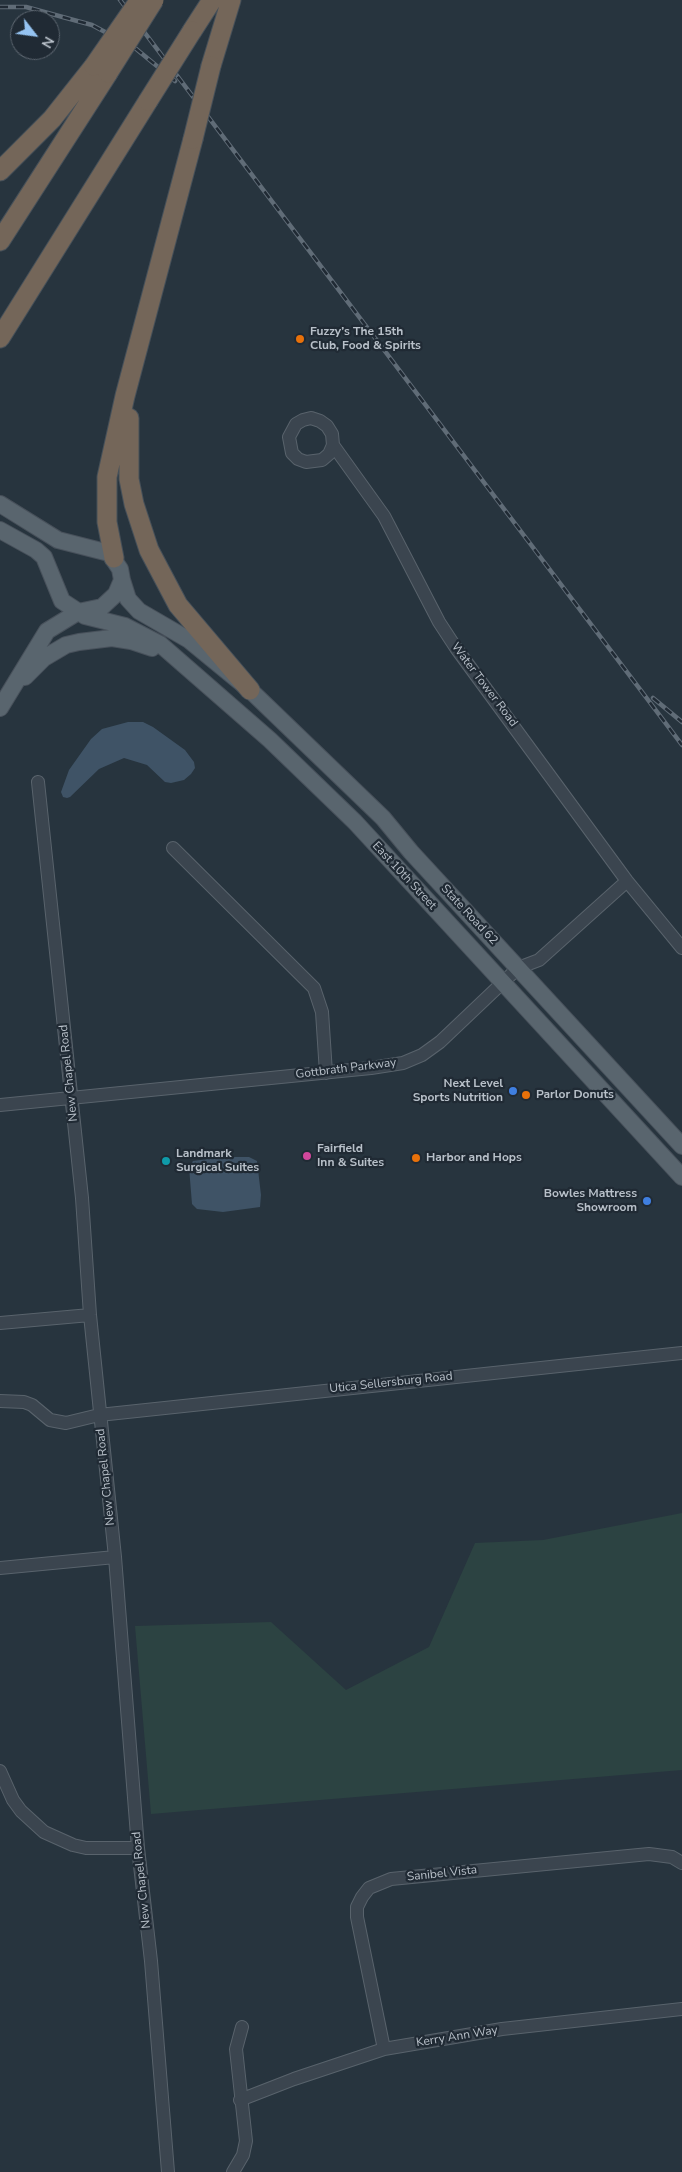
<!DOCTYPE html>
<meta charset="utf-8">
<style>
body{margin:0}
#map{position:relative;width:682px;height:2172px;overflow:hidden;background:#27343e;font-family:"Nunito Sans",sans-serif}
canvas{display:block}
.north{position:absolute;left:10px;top:10px;width:50px;height:50px;box-sizing:border-box;background:#202a34;border:1px solid #5d6670;border-radius:50%;rotate:120deg;font-size:14px;font-weight:700;line-height:20px;text-align:center;color:#b8c0c9}
.north::after{content:'';display:block;margin:auto;width:18px;height:22px;background:#95c3f1;clip-path:polygon(50% 0,100% 100%,50% 72%,0 100%)}
</style>
<div id="map">
<canvas width="682" height="2172"></canvas>
<div class="north">N</div>
</div>
<script>
const ctx = document.querySelector('canvas').getContext('2d');
ctx.lineJoin = 'round';
function paint(path, color) { ctx.fillStyle = color; ctx.fill(path, 'evenodd'); }
const poly = rows => new Path2D(rows.map(r => 'M' + r).join(''));
function strokePath(path, color, width, dash) { ctx.strokeStyle = color; ctx.lineWidth = width; ctx.lineCap = dash ? 'butt' : 'round'; ctx.setLineDash(dash || []); ctx.stroke(path); }
function write(font, color, halo, rows, align = 'center') {
  ctx.font = font + ' "Nunito Sans",sans-serif'; ctx.lineWidth = 4.5; ctx.setLineDash([]); ctx.textBaseline = 'middle'; ctx.strokeStyle = halo; ctx.fillStyle = color; for (const [text, x, y, turn = 0] of rows) {
    ctx.save(); ctx.translate(x, y); ctx.rotate((+turn || 0) * Math.PI / 180); ctx.textAlign = isNaN(turn) ? turn : align; if (halo) ctx.strokeText(text, 0, 0); ctx.fillText(text, 0, 0); ctx.restore();
  }
}
const green = poly([
 [682,1513,682,1770,151,1814,135,1626,271,1622,346,1690,429,1647,475,1543,543,1540]
]);
const water = poly([
 [128,722,143,722,153,727,185,750,194,762,195,768,191,774,184,780,171,783,165,782,147,765,124,758,99,769,70,797,67,798,63,797,61,792,69,770,91,739,102,729],
 [223,1157,249,1157,257,1161,261,1195,260,1207,223,1212,197,1209,192,1204,189,1167,193,1161]
]);
const minor = poly([
 [333,445,329,454,322,460,306,462,298,459,292,453,289,437,296,424,303,420,311,418,320,421,327,426,332,434,333,445,384,516,439,622,456,648,627,881,682,948],
 [38,782,82,1198,90,1315,115,1557,138,1848,151,1961,168,2172],
 [173,848,314,988,322,1012,326,1073],
 [0,1105,371,1068,403,1063,422,1055,440,1042,518,968,539,960,627,881],
 [0,1323,90,1315],
 [0,1401,24,1402,32,1405,50,1420,66,1423,99,1415,682,1353],
 [0,1568,115,1557],
 [0,1771,13,1800,21,1811,44,1832,73,1845,86,1848,138,1848],
 [384,2049,357,1917,357,1907,362,1897,369,1888,391,1879,649,1854,672,1857,682,1863],
 [240,2100,294,2079,384,2049,502,2029,682,2009],
 [233,2172,243,2155,246,2141,236,2049,242,2027]
]);
const major = poly([
 [0,504,58,540,109,553,120,569,122,580,116,594,102,607,78,612,47,631,0,708],
 [0,530,36,550,44,557,62,601,85,616,125,626,160,644,270,740,355,822,682,1177],
 [122,580,128,599,139,611,189,640,250,690,383,818,411,852,682,1146],
 [25,677,44,658,66,645,79,642,112,638,131,641,152,648]
]);
const highway = poly([
 [192,31,212,0],
 [211,66,231,0],
 [0,171,52,119,94,66],
 [0,241,108,73],
 [0,338,148,101],
 [129,418,129,479,134,504,149,550,178,605,250,690],
 [114,558,107,522,107,477,125,396,193,139]
]);
const rail = poly([
 [120,0,682,745],
 [0,7,26,7,92,25,135,48,175,81],
 [653,698,682,722]
]);
const highwayBridge = poly([
 [94,66,139,1],
 [108,73,154,0],
 [148,101,192,31],
 [193,139,211,66]
]);
const markers = [
 [300,339,5,"#e8710a"],
 [513,1091,5,"#3f7fe0"],
 [526,1095,5,"#e8710a"],
 [307,1156,5,"#d1479c"],
 [416,1158,5,"#e8710a"],
 [166,1161,5,"#0f9aa8"],
 [647,1201,5,"#3f7fe0"]
];
const poiNames = [
 ["Fuzzy’s The 15th",310,332],
 ["Club, Food & Spirits",310,346],
 ["Next Level",503,1084,"right"],
 ["Sports Nutrition",503,1098,"right"],
 ["Parlor Donuts",536,1095],
 ["Fairfield",317,1149],
 ["Inn & Suites",317,1163],
 ["Landmark",176,1154],
 ["Surgical Suites",176,1168],
 ["Harbor and Hops",426,1158],
 ["Bowles Mattress",637,1194,"right"],
 ["Showroom",637,1208,"right"]
];
const streetNames = [
 ["Water Tower Road",484,685,53],
 ["East 10th Street",404,876,47],
 ["State Road 62",469,915,47],
 ["Gottbrath Parkway",346,1069,-7],
 ["New Chapel Road",69,1073,-96],
 ["Utica Sellersburg Road",391,1383,-6],
 ["New Chapel Road",106,1477,-96],
 ["Sanibel Vista",442,1874,-6],
 ["New Chapel Road",142,1880,-96],
 ["Kerry Ann Way",457,2037,-9]
];
paint(green, '#2c4342');
paint(water, '#3f5366');
strokePath(minor, '#59636c', 14);
strokePath(major, '#48515b', 18);
strokePath(highway, '#465059', 21);
strokePath(minor, '#3b454f', 12);
strokePath(major, '#59656e', 16);
strokePath(highway, '#746659', 19);
strokePath(rail, '#606c77', 4.5);
strokePath(rail, '#202a34', 2.5, [8]);
strokePath(highwayBridge, '#465059', 21, []);
strokePath(highwayBridge, '#746659', 19);
for (const [x, y, r, color] of markers) { const dot = new Path2D(); dot.arc(x, y, r, 0, 2 * Math.PI); ctx.fillStyle = color; ctx.fill(dot); strokePath(dot, '#202a34', 2); }
write('bold 12px', '#b8c0c9', '#202a34', poiNames, 'left');
write('12px', '#b8c0c9', '#202a34', streetNames);
</script>
